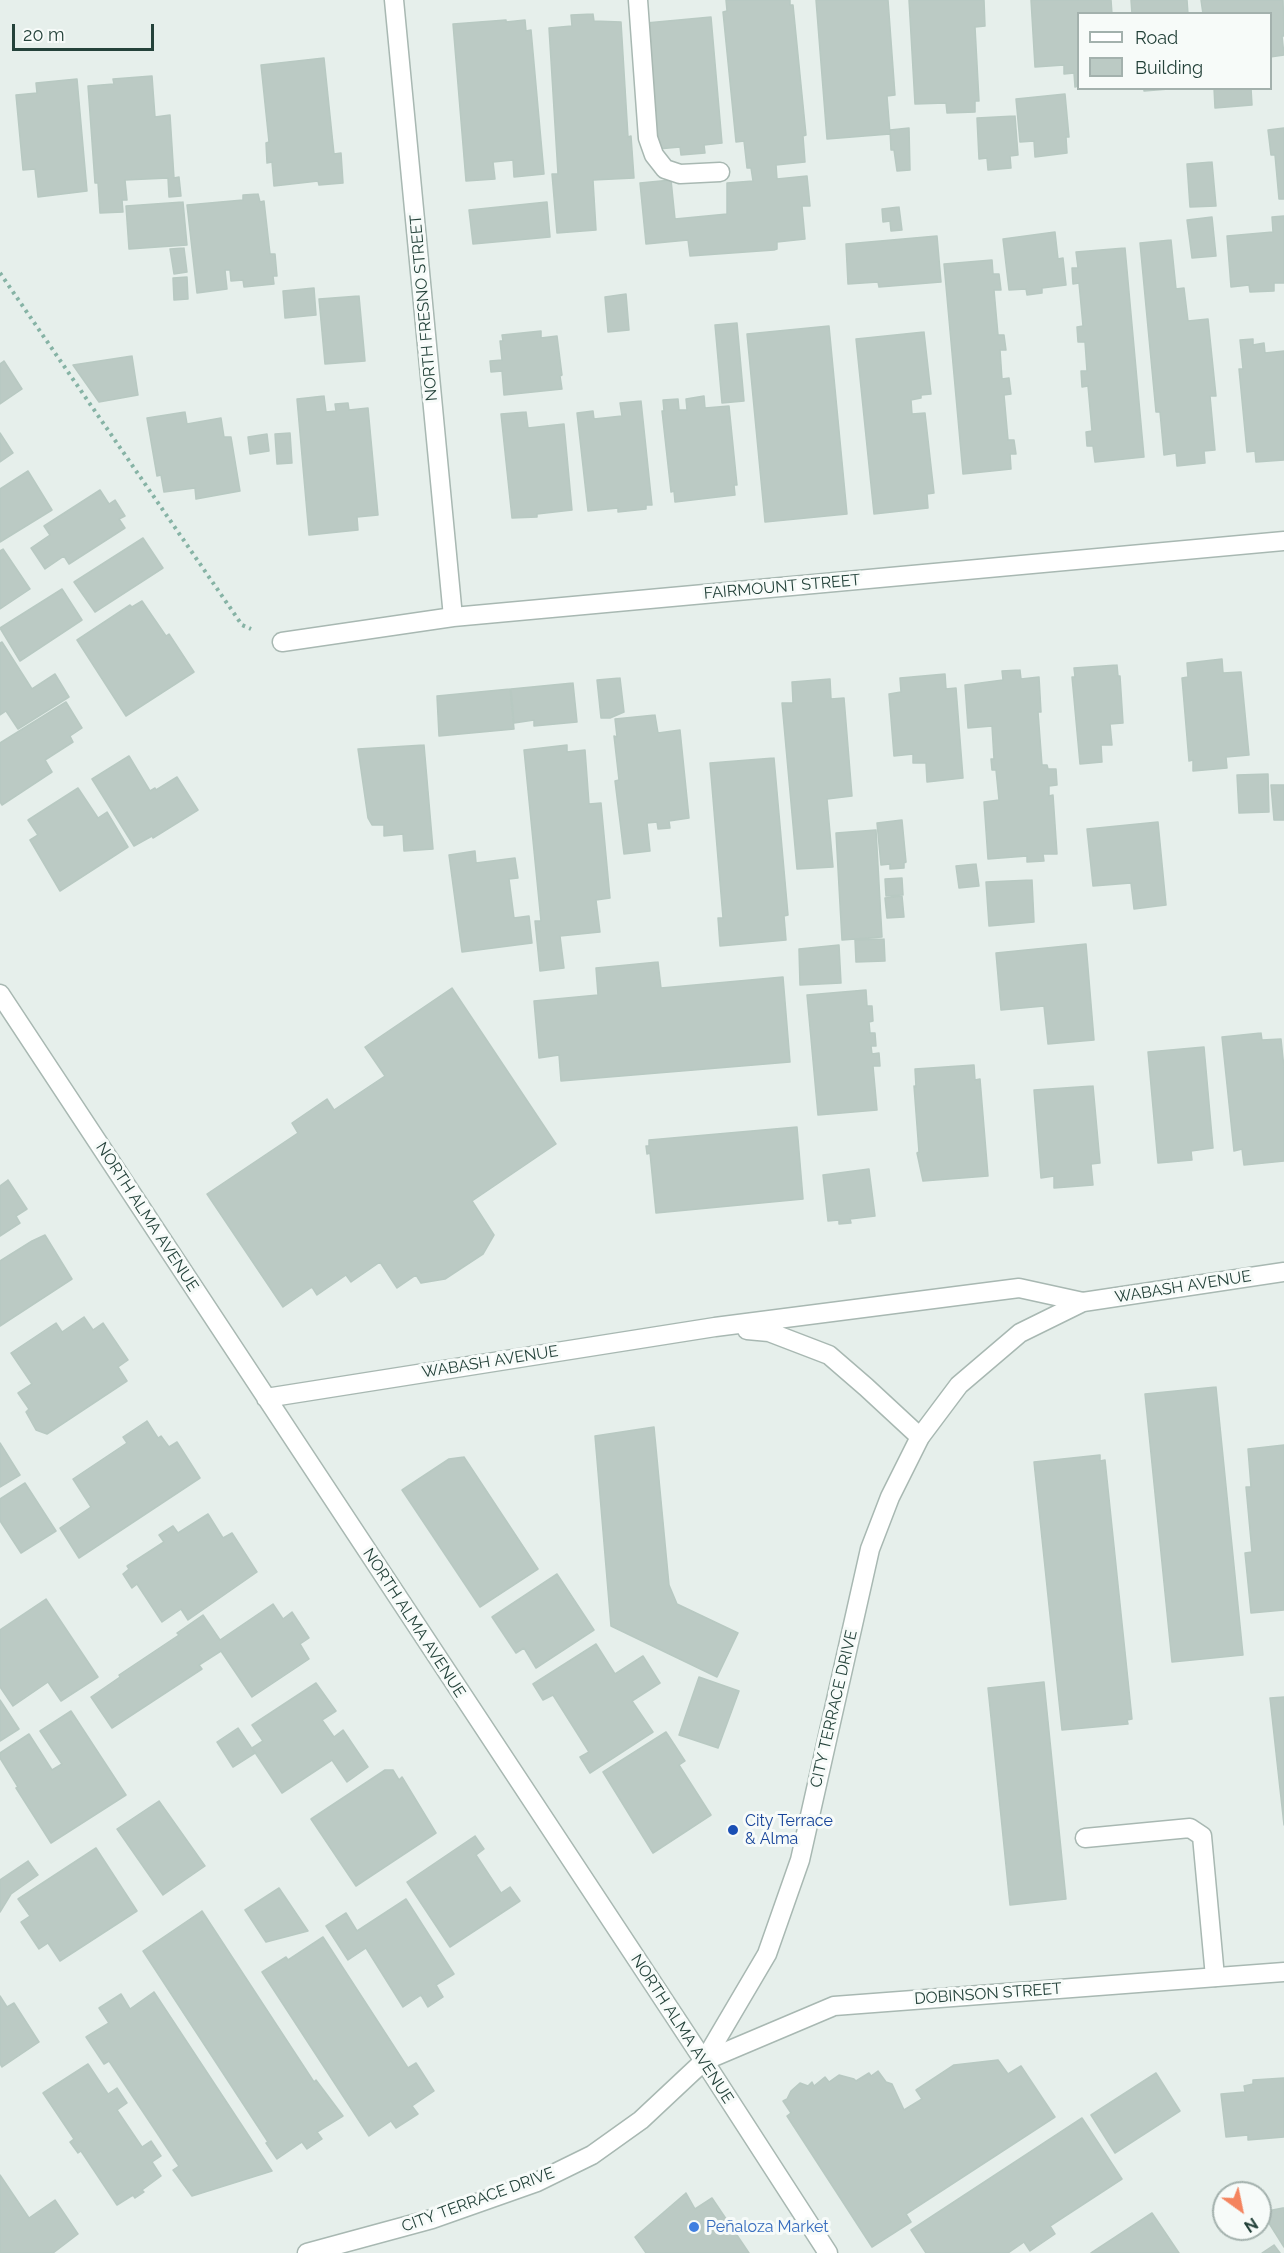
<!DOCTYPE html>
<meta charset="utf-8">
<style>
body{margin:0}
#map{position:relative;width:1284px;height:2253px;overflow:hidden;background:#e6efeb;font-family:Raleway,sans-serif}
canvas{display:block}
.legend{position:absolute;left:1077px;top:12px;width:195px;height:78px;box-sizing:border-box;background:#f7fbf9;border:2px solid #a3b1ad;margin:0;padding:8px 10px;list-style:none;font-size:18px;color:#24423a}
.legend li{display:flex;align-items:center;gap:12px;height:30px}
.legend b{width:30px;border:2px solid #a3b1ad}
.north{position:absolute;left:1212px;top:2181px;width:60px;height:60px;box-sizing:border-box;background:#f7fbf9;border:2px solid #a3b1ad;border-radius:50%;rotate:147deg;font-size:16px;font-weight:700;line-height:24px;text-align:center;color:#24423a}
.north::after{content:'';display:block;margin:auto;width:21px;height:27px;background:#f4845f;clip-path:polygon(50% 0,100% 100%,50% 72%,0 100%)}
.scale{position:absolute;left:12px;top:24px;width:142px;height:27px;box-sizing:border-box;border:3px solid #24423a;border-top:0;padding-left:8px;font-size:18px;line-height:21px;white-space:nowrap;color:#24423a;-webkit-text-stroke:4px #f7fbf9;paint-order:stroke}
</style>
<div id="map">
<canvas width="1284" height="2253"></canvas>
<ul class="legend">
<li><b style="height:8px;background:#fff"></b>Road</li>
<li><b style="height:16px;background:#bbcac4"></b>Building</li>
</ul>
<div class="north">N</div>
<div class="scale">20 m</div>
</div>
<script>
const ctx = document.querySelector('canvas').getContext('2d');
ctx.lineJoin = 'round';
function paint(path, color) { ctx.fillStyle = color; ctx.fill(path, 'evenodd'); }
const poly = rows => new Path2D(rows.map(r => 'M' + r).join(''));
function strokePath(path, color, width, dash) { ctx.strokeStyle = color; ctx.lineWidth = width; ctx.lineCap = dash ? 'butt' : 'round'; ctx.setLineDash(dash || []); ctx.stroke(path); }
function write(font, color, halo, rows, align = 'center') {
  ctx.font = font + ' Raleway,sans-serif'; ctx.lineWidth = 6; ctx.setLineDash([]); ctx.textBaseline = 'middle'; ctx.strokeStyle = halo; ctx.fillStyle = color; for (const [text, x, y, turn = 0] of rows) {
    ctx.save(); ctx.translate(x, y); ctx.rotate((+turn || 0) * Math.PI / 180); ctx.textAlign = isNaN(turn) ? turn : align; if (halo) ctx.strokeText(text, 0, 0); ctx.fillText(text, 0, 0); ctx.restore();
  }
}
const building = poly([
 [726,0,790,0,790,5,793,5,806,135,803,136,805,162,776,165,777,179,807,176,810,206,802,206,805,239,777,242,777,249,774,250,690,256,688,240,646,244,640,183,671,180,675,219,727,214,727,183,753,181,751,168,747,168,744,141,736,142,723,12,727,11,726,0],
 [816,0,888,0,895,95,887,96,890,134,827,139,816,0],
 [909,0,984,0,985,26,975,27,979,101,975,101,975,112,947,113,946,103,915,104,909,0],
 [1031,0,1111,0,1112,14,1078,14,1078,86,1075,87,1074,73,1064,74,1064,65,1035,67,1031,0],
 [1131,0,1187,0,1188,14,1132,14,1131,0],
 [1201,0,1283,0,1284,36,1282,36,1284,55,1270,57,1270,14,1203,14,1201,0],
 [593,14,594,21,621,22,628,137,631,136,634,178,593,180,596,230,557,233,552,174,558,174,549,28,572,26,571,15,593,14],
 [711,17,722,143,704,145,705,153,681,155,680,147,658,149,646,23,711,17],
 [506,20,506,22,525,20,526,31,531,30,544,174,514,177,513,160,493,162,495,179,466,181,453,24,506,20],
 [324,58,334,154,341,153,343,183,319,185,318,181,274,186,272,162,267,163,266,143,269,142,261,65,324,58],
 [152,76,155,117,170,115,174,178,179,177,181,196,169,197,168,178,125,180,127,200,122,200,123,212,100,213,98,183,95,183,88,86,114,84,113,79,152,76],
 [77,79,87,191,38,197,35,169,23,170,16,95,37,93,36,83,77,79],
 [1144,88,1181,88,1144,91,1144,88],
 [1214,88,1251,88,1252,105,1215,108,1214,88],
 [1065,94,1069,137,1066,137,1067,153,1035,157,1034,141,1020,142,1016,99,1065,94],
 [1015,116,1018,155,1010,156,1011,168,988,170,987,158,979,159,977,118,1015,116],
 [909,128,910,170,897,171,894,150,891,150,890,130,909,128],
 [1284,128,1284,199,1279,199,1275,155,1271,155,1268,130,1284,128],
 [1212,162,1216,206,1190,207,1187,164,1212,162],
 [258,194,260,202,264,201,270,254,275,254,277,276,273,276,274,284,244,287,243,280,231,281,230,270,225,270,227,289,197,293,187,205,243,200,243,195,258,194],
 [183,202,187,245,129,249,126,206,183,202],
 [547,202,550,237,473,244,469,210,547,202],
 [899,207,902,230,891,231,890,221,883,222,882,209,899,207],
 [1284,216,1284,283,1274,283,1274,291,1250,292,1249,285,1231,287,1227,236,1273,232,1272,217,1284,216],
 [1212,217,1216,256,1192,258,1187,220,1212,217],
 [1055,232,1058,259,1063,258,1066,285,1042,288,1042,293,1027,295,1026,289,1009,290,1003,239,1055,232],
 [937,236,941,282,879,287,878,282,848,284,846,244,937,236],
 [1171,240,1176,289,1184,288,1188,321,1208,319,1216,396,1210,396,1215,450,1204,451,1205,463,1177,466,1176,453,1164,455,1160,412,1156,412,1140,243,1171,240],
 [184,248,187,272,174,274,170,249,184,248],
 [1125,248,1144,457,1095,462,1093,446,1087,446,1086,432,1092,431,1088,386,1082,387,1081,371,1087,371,1085,342,1078,342,1077,327,1083,326,1079,283,1073,284,1072,268,1078,268,1076,252,1125,248],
 [992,260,993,274,999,274,1001,290,994,290,998,335,1004,335,1006,350,1000,350,1002,379,1009,378,1011,394,1004,395,1008,440,1014,440,1016,454,1010,454,1011,469,963,474,944,264,992,260],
 [187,277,188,299,174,300,173,278,187,277],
 [314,288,316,315,285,318,283,291,314,288],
 [626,294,629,330,608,332,605,297,626,294],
 [359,296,365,361,325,364,319,299,359,296],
 [737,323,744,401,722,403,715,325,737,323],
 [829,326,847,514,765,522,747,334,829,326],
 [541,331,541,338,557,336,562,375,560,376,562,389,504,395,502,371,491,372,490,361,502,360,500,341,503,341,502,335,541,331],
 [924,332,931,394,921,395,921,398,911,400,912,414,925,413,934,493,927,494,928,508,874,514,856,339,924,332],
 [1253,339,1253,345,1264,343,1265,353,1284,351,1284,460,1256,462,1255,451,1247,452,1239,369,1243,369,1240,340,1253,339],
 [132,356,138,395,99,402,73,365,132,356],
 [4,361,22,389,0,404,0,364,4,361],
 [324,396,326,412,336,411,335,404,348,403,349,410,368,408,378,515,357,517,358,530,309,535,297,399,324,396],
 [704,396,705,408,729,406,737,485,734,485,735,495,675,502,674,491,671,492,662,411,664,411,663,400,678,399,679,410,687,410,686,399,704,396],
 [641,401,652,505,646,505,646,509,618,512,618,508,588,511,577,413,593,411,594,419,622,416,620,403,641,401],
 [185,412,187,424,221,418,224,437,231,437,240,491,196,499,195,488,164,492,161,475,157,476,147,418,185,412],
 [526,412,528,428,564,424,572,510,537,514,537,517,512,518,501,414,526,412],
 [0,433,13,453,0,462,0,433],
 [290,433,292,463,277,464,275,434,290,433],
 [267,434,269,451,250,454,248,437,267,434],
 [28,471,52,510,0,542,0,489,28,471],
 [100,490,109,504,115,500,125,516,119,519,125,528,69,564,64,556,45,569,31,548,50,535,44,526,100,490],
 [143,538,163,568,95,612,74,582,143,538],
 [3,549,30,589,0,609,0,551,3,549],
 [62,589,82,620,20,661,0,628,62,589],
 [142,601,166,636,169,634,194,672,126,716,77,640,130,605,132,607,142,601],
 [2,642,32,689,55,674,69,697,18,729,6,711,0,715,0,643,2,642],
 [1222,659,1223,673,1241,672,1249,755,1226,757,1227,768,1193,771,1193,760,1189,761,1182,678,1188,677,1187,663,1222,659],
 [1117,665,1118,676,1120,676,1123,723,1110,724,1112,745,1101,745,1102,762,1080,764,1072,677,1075,677,1074,668,1117,665],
 [1020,670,1021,679,1039,677,1041,712,1038,712,1042,765,1047,765,1048,769,1056,769,1057,785,1049,786,1049,796,1053,795,1057,854,1043,854,1044,861,1027,862,1027,856,988,859,984,802,999,800,996,770,992,770,991,759,994,759,992,726,968,728,965,685,1003,680,1002,671,1020,670],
 [945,674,946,689,956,688,963,778,927,782,926,763,913,763,913,754,894,756,889,694,901,692,900,678,945,674],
 [620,678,624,712,610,718,601,718,597,680,620,678],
 [830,679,831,699,844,698,852,796,827,799,833,867,797,869,782,703,793,703,792,682,830,679],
 [573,683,577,722,534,726,534,720,514,723,511,689,573,683],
 [510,689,514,729,439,736,437,696,510,689],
 [66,702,82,728,70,736,73,742,45,760,52,772,2,805,0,802,0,743,66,702],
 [655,715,658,733,680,730,689,818,669,821,670,828,658,829,657,822,647,823,650,851,624,854,615,781,619,780,614,736,617,737,615,719,655,715],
 [424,745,433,849,404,851,403,834,384,836,384,825,372,825,368,818,358,749,424,745],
 [567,745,567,752,585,750,589,804,601,803,610,898,596,900,600,932,560,936,564,968,540,971,535,921,541,921,524,750,567,745],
 [129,756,150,791,155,788,156,790,177,777,198,810,153,838,152,836,134,846,92,779,129,756],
 [774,758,788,915,784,916,786,940,720,946,718,918,723,918,710,763,774,758],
 [1268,774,1269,812,1239,813,1237,775,1268,774],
 [1271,785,1284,785,1284,820,1274,820,1271,785],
 [78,788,98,818,107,812,128,847,60,891,30,840,38,835,28,820,78,788],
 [902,820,906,862,904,863,904,868,890,869,890,864,881,865,877,823,902,820],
 [1158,822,1166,905,1134,909,1131,883,1093,886,1087,829,1158,822],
 [876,830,882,937,842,940,836,833,876,830],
 [475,851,476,863,515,858,518,878,509,879,514,918,529,916,532,943,462,952,449,855,475,851],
 [976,864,979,886,959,888,956,866,976,864],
 [902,878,903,895,886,896,885,879,902,878],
 [1032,880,1034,922,989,926,986,882,1032,880],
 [902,896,904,917,887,918,885,898,902,896],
 [884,939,885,961,856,962,855,940,884,939],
 [1086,944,1094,1040,1048,1044,1044,1006,1001,1010,996,953,1086,944],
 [839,945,841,983,800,985,799,949,839,945],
 [658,962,661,988,783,977,790,1062,561,1081,559,1055,539,1058,534,1001,598,995,596,968,658,962],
 [452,988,556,1144,472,1201,494,1235,483,1254,445,1279,421,1283,416,1275,397,1288,380,1262,351,1282,346,1275,317,1295,312,1287,283,1307,207,1194,298,1133,292,1123,327,1099,334,1110,385,1076,365,1047,452,988],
 [866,990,867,1006,872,1006,873,1021,869,1022,870,1033,875,1033,876,1046,871,1046,872,1054,879,1053,880,1066,873,1066,877,1110,818,1115,807,995,866,990],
 [1261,1033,1262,1040,1281,1039,1284,1068,1284,1161,1244,1165,1242,1149,1234,1151,1222,1037,1261,1033],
 [1204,1047,1213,1148,1191,1151,1192,1160,1158,1163,1148,1052,1204,1047],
 [974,1065,975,1080,980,1079,988,1176,923,1181,917,1153,919,1152,914,1086,916,1087,915,1069,974,1065],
 [1093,1086,1100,1163,1091,1164,1093,1185,1054,1188,1054,1176,1041,1178,1034,1090,1093,1086],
 [797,1127,803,1199,656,1213,650,1153,647,1154,646,1146,649,1146,649,1140,797,1127],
 [869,1169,875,1216,850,1219,851,1223,839,1224,839,1220,828,1221,823,1175,869,1169],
 [8,1180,27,1209,16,1216,20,1223,0,1236,0,1186,8,1180],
 [45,1235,72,1279,0,1326,0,1261,32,1241,45,1235],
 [84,1317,93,1330,103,1323,128,1360,118,1367,127,1381,47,1434,36,1430,26,1412,29,1409,18,1393,32,1384,11,1353,56,1323,62,1332,84,1317],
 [1216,1387,1243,1655,1172,1662,1145,1394,1216,1387],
 [147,1421,158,1438,161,1436,169,1447,177,1442,200,1478,79,1558,60,1528,91,1507,73,1479,127,1443,123,1437,147,1421],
 [654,1427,669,1585,677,1604,738,1633,717,1677,611,1626,595,1436,654,1427],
 [0,1443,20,1475,0,1487,0,1443],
 [1284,1445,1284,1610,1251,1613,1245,1553,1252,1552,1246,1487,1251,1487,1248,1449,1284,1445],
 [1100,1455,1100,1461,1105,1460,1132,1719,1127,1720,1128,1724,1062,1730,1034,1462,1100,1455],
 [464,1457,538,1569,480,1607,402,1490,449,1459,464,1457],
 [25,1483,56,1531,21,1553,0,1521,0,1499,25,1483],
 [208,1514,223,1538,232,1533,257,1572,188,1620,181,1609,162,1622,137,1584,132,1588,123,1574,129,1569,127,1566,164,1542,159,1535,173,1526,178,1533,208,1514],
 [557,1574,594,1630,536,1668,524,1648,516,1653,492,1617,557,1574],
 [46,1599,98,1677,61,1701,48,1682,13,1706,0,1687,0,1630,46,1599],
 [273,1604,283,1619,292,1612,309,1638,300,1644,309,1659,252,1697,221,1651,199,1665,202,1669,112,1728,91,1697,120,1677,119,1675,179,1635,177,1633,203,1615,220,1640,273,1604],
 [596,1644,615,1674,643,1656,660,1683,632,1701,653,1732,590,1773,580,1757,589,1752,553,1695,543,1700,533,1684,596,1644],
 [699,1677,739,1691,718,1748,679,1735,699,1677],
 [1044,1682,1066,1899,1010,1905,988,1688,1044,1682],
 [316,1683,336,1711,322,1720,334,1737,343,1730,368,1767,347,1782,332,1760,282,1793,252,1748,263,1741,252,1725,316,1683],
 [1284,1697,1284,1825,1270,1698,1284,1697],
 [0,1700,19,1729,0,1741,0,1700],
 [71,1711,126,1795,51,1843,16,1788,18,1787,0,1758,0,1753,29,1734,52,1770,62,1764,40,1731,71,1711],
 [238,1728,255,1753,233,1767,217,1742,238,1728],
 [666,1732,685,1761,679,1765,711,1815,653,1853,603,1772,666,1732],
 [385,1770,393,1770,399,1780,402,1777,436,1833,356,1886,311,1819,385,1770],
 [159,1801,205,1866,163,1895,117,1829,159,1801],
 [475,1836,484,1849,476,1855,501,1893,510,1887,520,1901,450,1947,407,1882,475,1836],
 [96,1848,137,1911,60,1961,48,1943,39,1949,21,1922,30,1916,18,1899,96,1848],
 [28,1861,38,1875,11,1894,0,1912,0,1880,28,1861],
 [279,1888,308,1931,266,1942,245,1910,279,1888],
 [406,1899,454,1974,436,1985,443,1997,428,2007,421,1995,403,2007,366,1948,348,1960,326,1926,346,1913,357,1931,406,1899],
 [202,1911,314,2082,316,2080,343,2116,317,2132,322,2139,307,2149,302,2142,277,2159,266,2143,268,2142,143,1951,202,1911],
 [323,1937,408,2068,416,2063,434,2091,412,2106,418,2114,396,2128,391,2121,369,2136,262,1972,286,1957,288,1960,323,1937],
 [154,1992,272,2171,192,2196,173,2170,179,2166,109,2061,104,2064,86,2037,109,2023,99,2008,121,1994,130,2009,154,1992],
 [0,1996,7,2007,14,2003,39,2042,2,2067,0,2064,0,1996],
 [998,2060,1008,2074,1021,2066,1055,2117,906,2214,911,2222,872,2247,787,2116,791,2113,783,2101,787,2099,791,2091,800,2083,808,2086,812,2082,814,2086,825,2077,829,2082,839,2075,854,2079,856,2081,869,2073,871,2076,878,2071,886,2082,892,2084,904,2110,922,2099,916,2090,954,2065,998,2060],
 [88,2064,108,2094,117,2088,127,2103,117,2110,142,2147,151,2141,161,2156,152,2162,161,2176,142,2190,144,2192,135,2198,133,2195,117,2205,81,2151,78,2153,70,2142,74,2139,43,2093,88,2064],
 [1156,2073,1180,2111,1115,2153,1091,2115,1156,2073],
 [1284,2078,1284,2137,1248,2140,1248,2135,1226,2137,1221,2094,1245,2092,1244,2086,1253,2084,1253,2080,1284,2078],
 [1082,2118,1122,2179,1050,2226,1055,2234,1030,2251,1024,2242,1008,2253,926,2253,911,2230,1082,2118],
 [0,2175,29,2218,55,2200,78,2234,53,2253,0,2253,0,2175],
 [686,2193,695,2209,712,2198,749,2253,646,2253,635,2237,686,2193],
 [1283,2208,1284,2208,1284,2247,1262,2212,1283,2208],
 [1152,2213,1179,2253,1091,2253,1152,2213],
 [1274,2245,1280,2253,1262,2253,1274,2245]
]);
const path = poly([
 [0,273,242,625,251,629]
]);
const service = poly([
 [638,0,648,138,654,155,665,169,680,174,720,172],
 [1085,1838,1190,1828,1202,1836,1215,1977]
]);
const minor = poly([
 [394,0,453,617],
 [282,642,453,617,1284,541],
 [0,994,704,2061,828,2253],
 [747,1330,769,1332,829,1355,866,1387,920,1437],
 [266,1398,715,1327,1019,1288,1083,1302],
 [704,2061,834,2006,1284,1972]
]);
const tertiary = poly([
 [307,2253,432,2219,537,2182,592,2155,641,2120,704,2061,767,1954,800,1860,870,1549,890,1497,920,1437,959,1385,1020,1333,1083,1302,1284,1272]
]);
const markers = [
 [733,1830,6,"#1a4fb4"],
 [694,2227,6,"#3f7fe0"]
];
const streetNames = [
 ["NORTH FRESNO STREET",424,308,-95],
 ["FAIRMOUNT STREET",782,587,-5],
 ["NORTH ALMA AVENUE",147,1217,57],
 ["WABASH AVENUE",1183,1287,-9],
 ["WABASH AVENUE",490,1362,-9],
 ["NORTH ALMA AVENUE",414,1623,57],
 ["CITY TERRACE DRIVE",834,1709,-77],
 ["DOBINSON STREET",988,1994,-4],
 ["NORTH ALMA AVENUE",682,2029,57],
 ["CITY TERRACE DRIVE",478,2200,-20]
];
const transitNames = [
 ["City Terrace",745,1821],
 ["& Alma",745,1839]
];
const shopNames = [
 ["Peñaloza Market",706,2227]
];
paint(building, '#bbcac4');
strokePath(building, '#b8c9c2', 1.5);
strokePath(service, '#a8b8b2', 21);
strokePath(minor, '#a8b8b2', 21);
strokePath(tertiary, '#a8b8b2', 21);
strokePath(path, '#86b3a5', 4, [3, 4.5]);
strokePath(service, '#fff', 18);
strokePath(minor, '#fff', 18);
strokePath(tertiary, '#fff', 18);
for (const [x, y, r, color] of markers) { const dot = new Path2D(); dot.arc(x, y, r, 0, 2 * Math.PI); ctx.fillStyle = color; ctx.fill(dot); strokePath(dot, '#f7fbf9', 2); }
write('16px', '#24423a', '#f7fbf9', streetNames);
write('16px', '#164399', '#f7fbf9', transitNames, 'left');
write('16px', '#366cbe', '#f7fbf9', shopNames, 'left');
</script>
